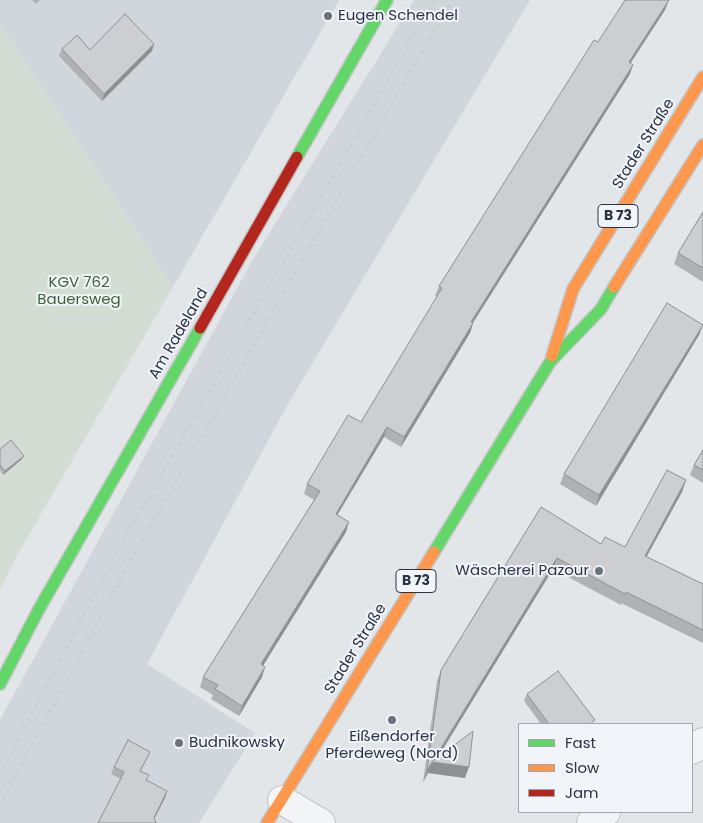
<!DOCTYPE html>
<meta charset="utf-8">
<style>
body{margin:0}
#map{position:relative;width:703px;height:823px;overflow:hidden;background:#e3e6e9;font-family:Poppins,sans-serif}
canvas{display:block}
.legend{position:absolute;left:518px;top:723px;width:175px;height:90px;box-sizing:border-box;background:#f1f4f8;border:1px solid #a1a7b0;margin:0;padding:6px 9px;list-style:none;font-size:15px;color:#293344}
.legend li{display:flex;align-items:center;gap:10px;height:25px}
.legend b{width:25px;border:1px solid #a1a7b0}
</style>
<div id="map">
<canvas width="703" height="823"></canvas>
<ul class="legend">
<li><b style="height:6px;background:#63d668"></b>Fast</li>
<li><b style="height:6px;background:#ff974d"></b>Slow</li>
<li><b style="height:6px;background:#b3261e"></b>Jam</li>
</ul>
</div>
<script>
const ctx = document.querySelector('canvas').getContext('2d');
ctx.lineJoin = 'round';
function paint(path, color) { ctx.fillStyle = color; ctx.fill(path, 'evenodd'); }
const poly = rows => new Path2D(rows.map(r => 'M' + r).join(''));
function strokePath(path, color, width, dash) { ctx.strokeStyle = color; ctx.lineWidth = width; ctx.lineCap = dash ? 'butt' : 'round'; ctx.setLineDash(dash || []); ctx.stroke(path); }
function write(font, color, halo, rows, align = 'center') {
  ctx.font = font + ' Poppins,sans-serif'; ctx.lineWidth = 4; ctx.setLineDash([]); ctx.textBaseline = 'middle'; ctx.strokeStyle = halo; ctx.fillStyle = color; for (const [text, x, y, turn = 0] of rows) {
    ctx.save(); ctx.translate(x, y); ctx.rotate((+turn || 0) * Math.PI / 180); ctx.textAlign = isNaN(turn) ? turn : align; if (halo) ctx.strokeText(text, 0, 0); ctx.fillText(text, 0, 0); ctx.restore();
  }
}
const built = poly([
 [0,0,339,0,173,287,0,23],
 [414,0,530,0,288,404,147,664,255,733,199,823,0,823,0,720,252,261]
]);
const green = poly([
 [0,23,173,287,19,552,0,590]
]);
const street = poly([
 [692,750,703,742],
 [282,800,321,823],
 [591,823,606,812]
]);
const fast = poly([
 [297,157,387,0],
 [434,552,550,362,601,309,614,287],
 [0,684,39,609,200,328]
]);
const slow = poly([
 [614,287,703,145],
 [552,356,573,289,703,77],
 [267,823,434,552]
]);
const jam = poly([
 [200,328,297,157]
]);
const tram = poly([
 [14,823,172,529,298,300,435,72,480,0],
 [35,823,188,535,455,85,508,0]
]);
const rail = poly([
 [0,774,121,545,405,50,435,0],
 [0,805,135,553,417,60,454,0]
]);
const wall = poly([
 [32,0,40,0,36,4],
 [665,10,631,63,630,74,473,323,470,333,401,447,384,437,337,515,346,532,263,665,262,677,239,716,211,699,213,695,200,687,203,677,314,500,304,494,307,484,361,422,437,297,435,296,439,286,598,42],
 [62,49,90,50,152,51,102,101,59,56],
 [703,212,703,282,674,264,678,253],
 [703,325,699,335,596,506,560,484,564,474],
 [0,449,22,459,3,475,0,470],
 [703,450,703,483,690,475,694,465],
 [686,480,682,492,646,557,703,584,703,643,621,603,621,605,553,569,438,757,465,778,428,773,423,782,437,681,441,670,541,507,601,544,625,547],
 [527,694,594,724,541,724,524,701],
 [147,758,141,771,147,781,167,791,165,798,154,819,121,779,111,774,114,767]
]);
const shadedWall = poly([
 [669,0,665,10,625,71,629,62],
 [154,44,152,51,102,101,104,94],
 [633,65,630,74,467,332,471,322],
 [473,323,470,333,401,447,404,437],
 [703,325,699,335,596,506,599,495],
 [387,427,384,437,332,524,336,514],
 [24,456,22,459,3,475,5,471],
 [686,480,682,492,641,567,645,556],
 [349,522,346,532,258,674,261,664],
 [557,558,553,569,435,762,469,767,465,778,428,773,423,782,427,771],
 [265,667,262,677,239,716,242,706],
 [167,791,165,798,152,823,154,818]
]);
const building = poly([
 [625,0,669,0,629,62,633,65,471,322,473,323,404,437,387,427,336,514,349,522,261,664,265,667,242,706,215,689,218,685,203,677,320,491,307,484,348,415,361,422,442,288,439,286,594,40,598,42,625,0],
 [125,14,154,44,104,94,62,49,77,35,90,50,125,14],
 [703,212,703,268,678,253,703,212],
 [667,303,703,325,599,495,564,474,667,303],
 [11,440,24,456,5,471,0,465,0,449,11,440],
 [703,450,703,470,694,465,703,450],
 [667,470,686,480,645,556,703,584,703,630,626,592,625,594,557,558,433,761,473,731,469,767,432,762,427,771,441,670,541,507,601,544,605,537,625,547,667,470],
 [558,671,595,720,590,724,549,724,527,694,558,671],
 [128,740,150,752,140,771,149,775,146,780,167,791,154,818,156,823,98,823,124,772,114,767,128,740]
]);
const markers = [
 [328,16,5,"#6a727e"],
 [599,571,5,"#6a727e"],
 [392,720,5,"#6a727e"],
 [179,743,5,"#6a727e"]
];
const shields = [
 [618,216,40],
 [416,581,40]
];
const shieldNames = [
 ["B 73",618,216],
 ["B 73",416,581]
];
const poiNames = [
 ["Eugen Schendel",338,16],
 ["Wäscherei Pazour",589,571,"right"],
 ["Eißendorfer",392,737,"center"],
 ["Pferdeweg (Nord)",392,754,"center"],
 ["Budnikowsky",189,743]
];
const streetNames = [
 ["Stader Straße",644,144,-58],
 ["Am Radeland",179,334,-60],
 ["Stader Straße",356,649,-58]
];
const parkNames = [
 ["KGV 762",79,283],
 ["Bauersweg",79,300]
];
paint(built, '#d1d5dc');
paint(green, '#d4ddd4');
strokePath(street, '#c1c4c7', 30);
strokePath(fast, '#c1c4c7', 14);
strokePath(slow, '#c1c4c7', 14);
strokePath(jam, '#c1c4c7', 14);
strokePath(street, '#f3f4f6', 28);
strokePath(fast, '#63d668', 11);
strokePath(slow, '#ff974d', 11);
strokePath(jam, '#b3261e', 11);
strokePath(tram, '#ccced1', 1);
strokePath(rail, '#ccced1', 4, [2.5, 5]);
paint(wall, '#afb1b4');
paint(shadedWall, '#8f9092');
paint(building, '#ccced1');
strokePath(building, '#8f9092', 1);
for (const [x, y, r, color] of markers) { const dot = new Path2D(); dot.arc(x, y, r, 0, 2 * Math.PI); ctx.fillStyle = color; ctx.fill(dot); strokePath(dot, '#f1f4f8', 2); }
for (const [x, y, w] of shields) { const box = new Path2D(); box.roundRect(x - w / 2, y - 11.5, w, 23, 4); ctx.fillStyle = '#f1f4f8'; ctx.fill(box); strokePath(box, '#293344', 1); }
write('bold 14px', '#293344', null, shieldNames);
write('15px', '#293344', '#f1f4f8', poiNames, 'left');
write('15px', '#293344', '#f1f4f8', streetNames);
write('15px', '#3e6035', '#f1f4f8', parkNames);
</script>
